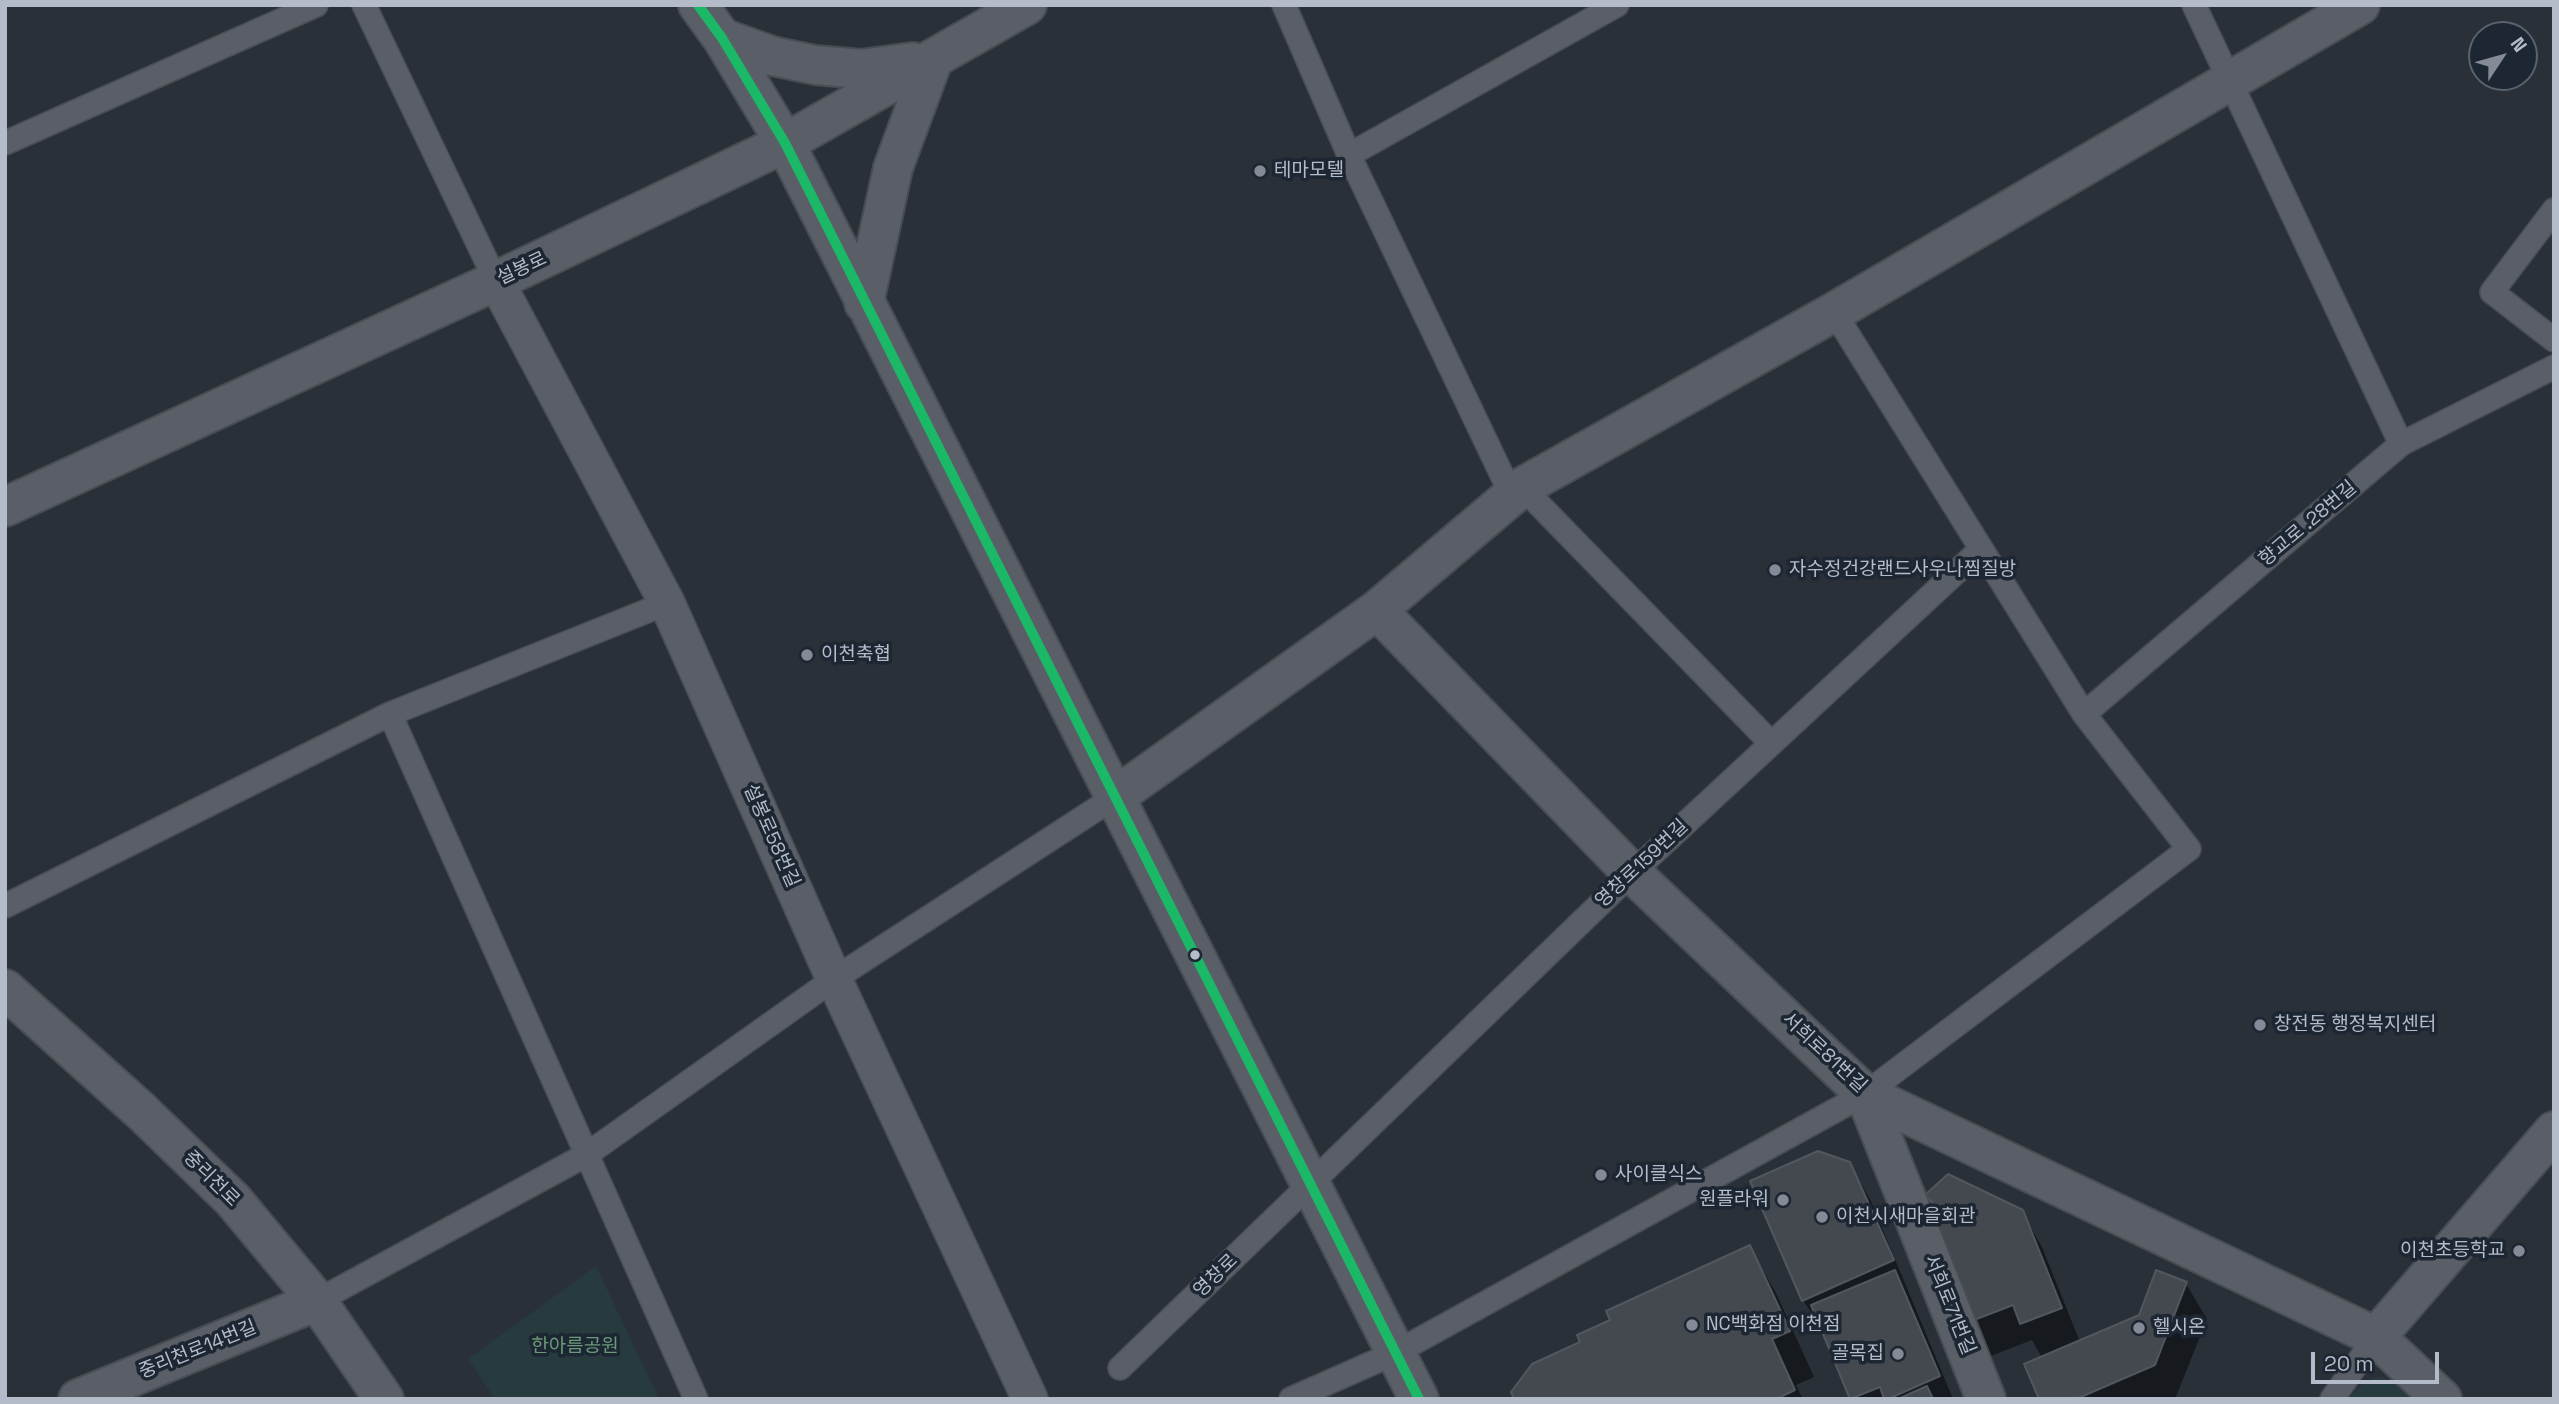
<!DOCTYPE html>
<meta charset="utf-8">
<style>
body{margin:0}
#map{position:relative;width:2559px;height:1404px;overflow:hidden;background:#2a3038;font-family:"Space Grotesk",sans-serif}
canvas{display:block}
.frame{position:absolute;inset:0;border:7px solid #b4bcc9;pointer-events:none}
.north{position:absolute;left:2468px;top:21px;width:70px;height:70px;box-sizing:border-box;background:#1d2633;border:2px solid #59626f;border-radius:50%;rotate:54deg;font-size:19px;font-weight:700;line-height:28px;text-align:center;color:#b4bcc9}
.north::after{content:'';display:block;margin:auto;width:24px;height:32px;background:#848b96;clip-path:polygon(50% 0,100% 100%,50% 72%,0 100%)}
.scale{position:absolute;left:2311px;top:1352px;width:128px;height:32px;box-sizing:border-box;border:4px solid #b4bcc9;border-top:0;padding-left:9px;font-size:21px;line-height:24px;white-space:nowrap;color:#b4bcc9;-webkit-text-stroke:5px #1d2633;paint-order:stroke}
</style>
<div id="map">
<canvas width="2559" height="1404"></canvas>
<div class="frame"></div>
<div class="north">N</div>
<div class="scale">20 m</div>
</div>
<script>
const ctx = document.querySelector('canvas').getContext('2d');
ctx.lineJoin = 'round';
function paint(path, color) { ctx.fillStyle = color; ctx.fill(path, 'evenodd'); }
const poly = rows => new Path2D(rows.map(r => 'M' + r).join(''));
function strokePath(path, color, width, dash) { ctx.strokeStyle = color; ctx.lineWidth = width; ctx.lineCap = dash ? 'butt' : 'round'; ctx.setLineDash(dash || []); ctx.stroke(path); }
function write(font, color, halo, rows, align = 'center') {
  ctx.font = font + ' "Space Grotesk","Noto Sans KR",sans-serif'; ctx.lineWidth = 7; ctx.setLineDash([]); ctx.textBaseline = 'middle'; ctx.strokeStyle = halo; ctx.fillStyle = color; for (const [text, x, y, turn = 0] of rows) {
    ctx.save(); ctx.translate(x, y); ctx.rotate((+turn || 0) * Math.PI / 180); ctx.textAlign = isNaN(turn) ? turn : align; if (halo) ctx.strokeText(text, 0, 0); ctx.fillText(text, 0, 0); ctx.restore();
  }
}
const green = poly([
 [596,1266,659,1399,495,1399,468,1359],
 [2376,1377,2390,1379,2417,1399,2348,1399,2363,1383]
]);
const shadow = poly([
 [1849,1163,1870,1199,1953,1399,1852,1399,1825,1334,1803,1300],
 [1927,1196,2021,1211,2042,1247,2080,1342,2140,1316,2186,1284,2207,1319,2175,1399,2041,1399,2042,1358,2032,1340,1988,1357],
 [1750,1248,1776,1293,1814,1377,1796,1385,1803,1399,1516,1399,1612,1320]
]);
const building = poly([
 [1818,1151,1850,1162,1894,1260,1802,1301,1750,1181,1818,1151],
 [1948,1174,2023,1210,2062,1308,2020,1324,2013,1305,1966,1323,1926,1210,1933,1203,1925,1195,1948,1174],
 [1750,1245,1790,1331,1772,1339,1795,1390,1776,1399,1514,1399,1511,1392,1532,1364,1580,1342,1577,1335,1610,1320,1606,1311,1750,1245],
 [1895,1270,1940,1376,1888,1399,1884,1399,1880,1387,1850,1399,1811,1305,1895,1270],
 [2156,1270,2187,1282,2155,1365,2076,1399,2039,1399,2024,1364,2139,1315,2156,1270],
 [1927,1386,1933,1399,1898,1399,1927,1386]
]);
const service = poly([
 [364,5,496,281],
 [1284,5,1349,155,1512,496],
 [2194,5,2401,444],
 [5,143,316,5],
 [1349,155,1617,5],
 [2554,210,2492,292,2554,340],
 [1522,487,1771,743],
 [390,714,696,1399],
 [2084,714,2401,444,2554,367],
 [5,906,390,714,667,603],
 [317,1301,586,1155,834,979,1115,797],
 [1120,1368,1632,873,1979,551],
 [1291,1399,1395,1353,1865,1094,2189,849,2084,714,1834,312],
 [2332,1399,2376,1337]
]);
const pedestrian = poly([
 [496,281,667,603,834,979,1030,1399]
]);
const minor = poly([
 [1377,610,1632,873,1865,1094,2376,1337,2442,1399],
 [1115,797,1377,610,1522,487,1834,312,2360,5],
 [1865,1094,1986,1399],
 [2376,1337,2554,1131],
 [78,1399,317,1301]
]);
const tertiary = poly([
 [698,5,722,38,785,143,1419,1399],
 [722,38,772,56,815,65,861,69,913,62],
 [864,303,893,168,933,60],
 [5,507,496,281,785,143,1027,5],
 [5,989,141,1111,233,1200,317,1301,384,1399]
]);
const bus1 = poly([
 [698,5,722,38,785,143,1419,1399]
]);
const markers = [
 [1260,171,7,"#848b96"],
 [1775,570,7,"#848b96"],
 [807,655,7,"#848b96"],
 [1195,955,6,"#b4bcc9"],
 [2260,1025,7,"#848b96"],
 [1601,1175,7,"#848b96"],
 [1783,1200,7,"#848b96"],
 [1822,1217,7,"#848b96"],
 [2519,1251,7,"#848b96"],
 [1692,1325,7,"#848b96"],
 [2139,1328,7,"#848b96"],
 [1898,1354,7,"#848b96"]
];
const poiNames = [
 ["테마모텔",1274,171],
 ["자수정건강랜드사우나찜질방",1789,570],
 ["이천축협",821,655],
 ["창전동 행정복지센터",2274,1025],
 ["사이클식스",1615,1175],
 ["원플라워",1769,1200,"right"],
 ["이천시새마을회관",1836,1217],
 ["이천초등학교",2505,1251,"right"],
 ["NC백화점 이천점",1706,1325],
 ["헬시온",2153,1328],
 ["골목집",1884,1354,"right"]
];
const streetNames = [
 ["설봉로",522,269,-25],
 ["향교로 .28번길",2308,524,-40],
 ["설봉로58번길",771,836,66],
 ["영창로159번길",1642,864,-43],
 ["서희로81번길",1824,1053,43],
 ["중리천로",211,1179,45],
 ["영창로",1216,1276,-44],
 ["서희로71번길",1949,1305,68],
 ["중리천로14번길",198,1350,-22]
];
const parkNames = [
 ["한아름공원",575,1347]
];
paint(green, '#273a3e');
paint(shadow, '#0007');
paint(building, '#444950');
strokePath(building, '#52575f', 2);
strokePath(service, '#484c53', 26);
strokePath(pedestrian, '#484c53', 38);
strokePath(minor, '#484c53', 42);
strokePath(tertiary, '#484c53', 42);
strokePath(service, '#5a5e66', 23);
strokePath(pedestrian, '#5a5e66', 35);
strokePath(minor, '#5a5e66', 38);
strokePath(tertiary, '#5a5e66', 38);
strokePath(bus1, '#1ab867', 10);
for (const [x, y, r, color] of markers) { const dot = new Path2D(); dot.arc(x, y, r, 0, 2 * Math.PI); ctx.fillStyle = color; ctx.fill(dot); strokePath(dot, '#1d2633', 2.5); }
write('19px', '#b4bcc9', '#1d2633', poiNames, 'left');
write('19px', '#b4bcc9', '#1d2633', streetNames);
write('19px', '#6b9a76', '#1d2633', parkNames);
</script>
